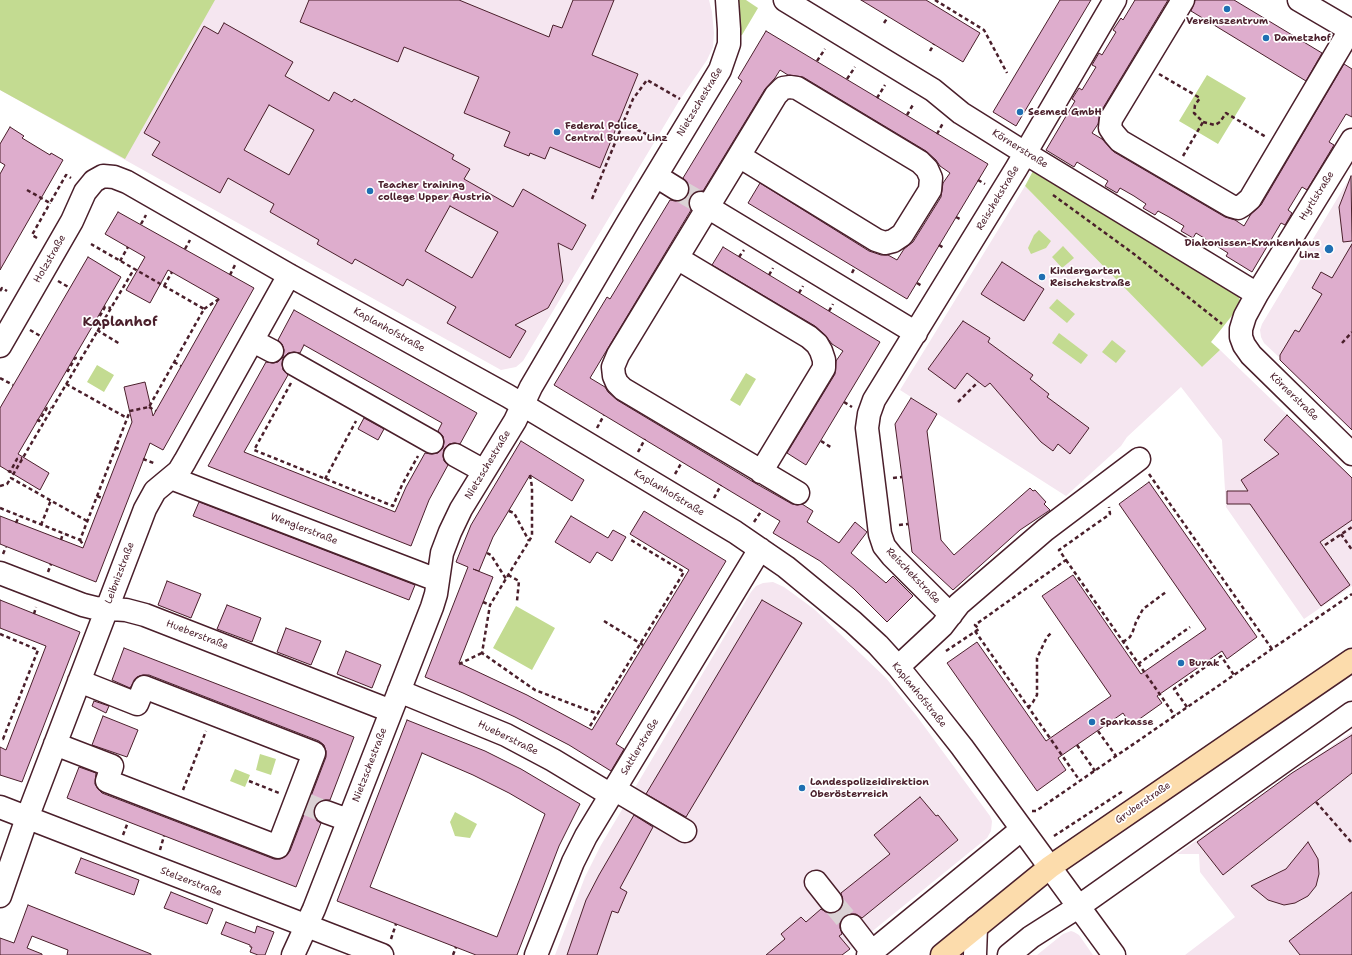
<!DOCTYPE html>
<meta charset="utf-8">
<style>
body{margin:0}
canvas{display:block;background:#fff}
</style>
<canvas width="1352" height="955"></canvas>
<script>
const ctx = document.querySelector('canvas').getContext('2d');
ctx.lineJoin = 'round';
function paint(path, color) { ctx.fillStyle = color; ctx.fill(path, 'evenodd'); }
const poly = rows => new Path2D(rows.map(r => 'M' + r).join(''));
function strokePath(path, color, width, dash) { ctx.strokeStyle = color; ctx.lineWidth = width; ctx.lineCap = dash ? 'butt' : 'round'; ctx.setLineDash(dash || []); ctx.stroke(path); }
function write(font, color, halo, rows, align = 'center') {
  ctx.font = font + ' "Shantell Sans",sans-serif'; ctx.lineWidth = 3.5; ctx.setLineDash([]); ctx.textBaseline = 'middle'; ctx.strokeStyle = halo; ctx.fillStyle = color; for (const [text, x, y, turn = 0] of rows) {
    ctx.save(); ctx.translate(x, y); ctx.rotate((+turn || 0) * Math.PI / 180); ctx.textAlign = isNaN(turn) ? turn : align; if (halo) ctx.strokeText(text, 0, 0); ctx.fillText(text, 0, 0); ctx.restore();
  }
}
const built = poly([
 [0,0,709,0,712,12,714,33,713,47,707,60,679,101,523,361,516,367,501,370,0,90],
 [1352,174,1352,426,1264,343,1261,337,1260,330,1262,324],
 [1025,186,1202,367,1220,350,1352,477,1352,586,1304,619,1226,507,1222,440,1181,387,1127,437,1121,446,1066,496,900,390],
 [773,582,784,587,814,609,886,678,916,715,990,816,992,821,991,831,987,838,843,955,555,955,585,877,601,845,751,592,756,586,763,583],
 [1352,732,1352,955,1185,955,1235,917,1200,872,1199,854,1177,854],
 [1071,931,1074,932,1079,935,1093,955,1037,955,1063,934]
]);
const green = poly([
 [0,0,215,0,125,159,0,90],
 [737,0,746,0,758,8,742,35,739,36],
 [1207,75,1246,98,1218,144,1179,121],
 [1033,171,1233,290,1238,295,1240,301,1238,308,1211,342,1220,350,1202,367,1025,186],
 [1039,230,1051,241,1046,248,1031,254,1028,248,1034,235],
 [1063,246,1074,258,1062,268,1052,257],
 [1057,299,1075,314,1067,323,1049,308],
 [1059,333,1088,355,1081,364,1052,343],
 [1112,340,1126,351,1116,363,1102,352],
 [97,365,114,375,104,392,87,382],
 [746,373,756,379,740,406,730,400],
 [516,606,555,628,532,670,493,648],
 [260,754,276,759,271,775,256,770],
 [235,769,250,775,245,787,230,781],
 [455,812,477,824,470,838,455,836,450,822]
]);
const building = poly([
 [309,0,459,0,549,37,553,25,562,28,573,0,614,0,592,55,638,74,600,168,550,147,545,159,530,153,529,156,504,146,510,132,464,113,479,77,404,47,398,62,300,22,309,0],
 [861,0,926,0,980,33,963,62,861,0],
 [1060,0,1091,0,1016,126,993,112,1060,0],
 [1135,0,1168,0,1100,113,1098,124,1092,133,1102,139,1114,152,1225,217,1235,220,1244,226,1251,214,1261,205,1344,64,1352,69,1352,117,1346,114,1329,142,1334,145,1307,190,1302,187,1288,210,1292,213,1285,225,1281,223,1252,272,1226,256,1228,253,1196,233,1193,238,1181,231,1184,226,1169,217,1158,211,1155,215,1143,208,1146,204,1134,196,1120,188,1117,193,1105,186,1108,181,1077,162,1074,167,1046,150,1075,101,1072,99,1079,88,1082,90,1096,67,1092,65,1099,53,1102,55,1116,32,1113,30,1121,18,1123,20,1135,0],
 [1195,0,1234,0,1322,53,1306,81,1191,11,1195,0],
 [224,23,293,62,285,76,329,101,334,92,352,102,354,99,454,155,452,159,470,169,464,179,513,207,523,189,586,225,572,250,558,243,563,281,548,308,515,325,526,331,510,358,447,323,456,307,407,279,403,286,355,259,352,264,317,244,319,240,270,212,274,204,228,178,220,193,152,155,160,142,144,133,204,26,218,34,224,23],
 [269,105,314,130,289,175,244,150,269,105],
 [450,206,498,232,472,278,425,251,450,206],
 [766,31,988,164,907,299,748,203,760,183,869,251,881,255,888,255,897,260,904,249,913,242,941,197,943,183,950,173,940,166,936,160,926,151,803,77,788,75,780,70,775,78,765,89,703,191,695,192,691,196,689,203,691,210,590,378,605,387,608,392,617,400,755,483,792,504,797,505,802,504,813,511,807,522,839,543,855,522,867,532,851,553,886,583,893,576,913,596,887,622,854,589,820,561,773,533,780,521,554,385,607,297,610,299,670,200,676,201,683,200,688,195,689,190,688,183,683,178,742,81,738,78,766,31],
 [10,127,24,136,22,138,50,155,51,153,63,160,0,270,0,174,5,165,0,162,0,144,10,127],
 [1351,176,1352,241,1343,242,1339,207,1351,176],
 [118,212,254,288,163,450,150,443,96,582,0,544,0,516,83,548,132,422,124,387,145,382,153,416,219,299,168,270,150,303,126,290,145,257,105,234,118,212],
 [1352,244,1352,430,1282,362,1280,360,1280,355,1295,330,1299,332,1322,294,1312,288,1321,272,1332,278,1352,244],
 [723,247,880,342,806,465,787,453,835,374,836,361,843,351,832,344,825,335,815,326,712,265,723,247],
 [88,257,121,277,18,454,49,473,40,490,0,466,0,408,88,257],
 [1002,262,1044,289,1024,321,981,294,1002,262],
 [294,310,477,413,460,444,454,443,449,444,444,449,443,456,444,461,448,465,429,500,411,546,208,466,266,362,273,363,278,362,283,357,284,350,282,344,278,340,294,310],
 [304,345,442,423,438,431,443,436,444,442,443,448,438,453,432,454,425,453,406,487,395,512,244,452,288,375,283,370,282,364,283,358,288,353,294,352,300,353,304,345],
 [963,321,990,338,988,342,1033,375,1030,379,1049,394,1047,397,1089,428,1070,454,1058,444,1053,451,1041,442,990,383,985,387,967,373,955,389,928,369,963,321],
 [911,398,937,414,927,431,941,540,954,555,1030,488,1033,491,1035,490,1046,502,1044,504,1050,510,1020,530,953,590,912,552,895,424,911,398],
 [1287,415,1352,478,1352,520,1320,542,1350,585,1321,606,1250,504,1227,504,1227,491,1248,491,1241,480,1279,454,1264,440,1287,415],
 [364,418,384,429,378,440,358,429,364,418],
 [521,441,584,480,572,501,530,475,493,537,479,571,473,569,493,577,459,663,527,695,592,730,689,570,630,534,644,511,726,561,616,744,624,749,611,771,569,745,515,717,463,693,425,677,468,567,456,562,471,525,521,441],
 [1149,482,1257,637,1227,659,1222,651,1157,696,1162,703,1131,725,1123,713,1058,758,1066,770,1037,791,947,663,977,642,1046,741,1111,696,1042,596,1073,575,1141,674,1206,629,1119,504,1149,482],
 [199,502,415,585,409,600,193,516,199,502],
 [571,516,608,538,613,530,626,537,612,561,597,552,590,563,555,542,571,516],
 [167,581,201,594,191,618,158,605,167,581],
 [0,600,80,632,22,782,0,775,0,747,6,750,46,646,0,628,0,600],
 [762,600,802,623,686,817,646,794,762,600],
 [227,605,261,618,252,642,217,629,227,605],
 [286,628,321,641,311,665,277,652,286,628],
 [124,648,354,737,330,800,323,800,318,802,314,807,314,815,316,820,321,823,296,887,67,798,79,767,96,773,95,784,98,789,102,793,274,859,280,859,286,856,290,851,326,757,326,751,324,745,319,741,149,675,143,675,137,677,130,688,112,680,124,648],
 [346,651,381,665,372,688,337,674,346,651],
 [94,701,109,706,106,713,92,706,94,701],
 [103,716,138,730,127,757,92,745,103,716],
 [407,720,485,751,521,769,580,804,559,846,517,955,476,955,337,901,407,720],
 [422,753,473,775,509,793,545,814,497,937,370,887,422,753],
 [1352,735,1352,773,1223,875,1197,842,1292,773,1352,735],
 [920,797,936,816,938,815,958,840,862,918,856,914,851,914,844,916,840,922,840,928,842,934,839,936,850,949,842,955,766,955,785,939,781,934,801,917,806,922,821,909,826,912,832,913,839,911,842,906,843,900,841,893,890,854,874,835,920,797],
 [634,815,653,827,620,888,627,892,618,913,612,911,597,955,567,955,586,900,599,875,634,815],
 [1308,842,1318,859,1319,874,1316,886,1308,896,1295,903,1284,905,1268,900,1251,886,1286,869,1308,842],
 [81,858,139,880,134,895,75,873,81,858],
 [171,892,213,909,207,924,164,908,171,892],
 [1352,892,1352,955,1300,955,1289,941,1352,892],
 [28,905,151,954,151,955,67,955,68,950,32,936,27,948,42,954,42,955,0,955,0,938,14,943,28,905],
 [226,922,255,933,257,926,274,932,265,955,258,955,250,952,252,947,250,947,250,945,221,934,226,922]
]);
const minorTunnel = poly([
 [677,189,701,203],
 [301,802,326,812],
 [831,901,852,926]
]);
const path = poly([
 [935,0,984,30,1007,73],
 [884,23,888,17],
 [930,51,934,44],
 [817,61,825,49],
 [1159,74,1200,98,1195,105,1194,113,1203,122,1215,125,1220,122,1226,113,1266,137],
 [847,79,855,67],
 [877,98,885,85],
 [907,115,914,103],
 [618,121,657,139],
 [937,134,943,123],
 [1183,156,1203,122],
 [978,180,985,184],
 [27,190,50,203,66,175,71,178],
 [1053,195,1134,254,1222,324],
 [592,199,633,99,647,80,680,99],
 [956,217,962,220],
 [141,224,146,215],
 [37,238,32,235,50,203],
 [939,245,944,248],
 [185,249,190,240],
 [739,257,744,250],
 [120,261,128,247],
 [852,273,855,267],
 [230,275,235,265],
 [769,275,773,268],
 [58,281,70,288],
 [917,283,922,286],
 [164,286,172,272],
 [0,291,2,288,7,291],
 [799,293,803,286],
 [204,309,219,299],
 [829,311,833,304],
 [96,320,97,321,105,307,111,308],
 [30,330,42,337],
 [97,330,120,344],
 [1342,343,1352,332],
 [174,362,181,366],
 [67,370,68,371,75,358,81,358],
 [0,378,13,385],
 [291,383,254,450,393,506,402,485,418,456],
 [66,384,127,418],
 [844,402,852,407],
 [958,402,978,382],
 [149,407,156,411],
 [37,420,39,421,47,408,51,408],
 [597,428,604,415],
 [821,441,832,448],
 [115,447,121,450],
 [638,452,645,439],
 [143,459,156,464],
 [8,471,10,472,17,459,22,458],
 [675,474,682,462],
 [1149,474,1272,649],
 [530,475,532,487,532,536,490,605,482,653,535,690,598,714],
 [893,478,902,477],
 [325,479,356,421],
 [0,486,7,484,11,478],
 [97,496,102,498],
 [714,498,721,485],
 [0,508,80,540,130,411,149,407,204,309,91,244],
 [509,511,514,513,529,541],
 [87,521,11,478,134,269],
 [754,522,762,510],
 [16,523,19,516],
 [41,525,51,500],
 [899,525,908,524],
 [1341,534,1352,550],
 [61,540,63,533],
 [80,540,84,546],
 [1325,545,1352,527],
 [487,553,491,555,506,579],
 [3,554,6,547],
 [1066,560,1175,716],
 [48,572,51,564],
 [508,575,519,581,517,601],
 [483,602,490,605],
 [34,614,36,607],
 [604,621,643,645],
 [975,631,1080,781],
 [0,634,38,650,3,739,0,738],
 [1123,642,1130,637,1133,631,1136,622,1143,609,1166,592],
 [946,651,979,629,975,625,1066,560,1059,550,1110,514,1109,507],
 [459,664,482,653],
 [1138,664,1190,627],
 [1187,707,1174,689,1221,656,1234,675],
 [1028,708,1033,702,1037,695,1037,658,1047,637,1052,632],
 [590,726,684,572,631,540],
 [1098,731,1116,756],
 [1077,745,1095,771],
 [249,781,279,793],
 [183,790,206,731],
 [1316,802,1352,843],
 [1032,811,1036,811,1352,594],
 [123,835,128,822],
 [1054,836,1123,791],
 [160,850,164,836],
 [391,939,396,924],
 [453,955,456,947]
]);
const minor = poly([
 [785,0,933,90,961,113,1025,153,1257,294],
 [1183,0,1111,119,1110,128,1114,134,1120,141,1231,206,1238,208,1243,205,1250,199,1350,30],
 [1299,0,1352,31],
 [1352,140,1257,294,1245,316,1241,329,1241,337,1244,345,1251,355,1352,454],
 [739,156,876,240,885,243,893,241,902,235,930,190,931,178,927,169,920,162,797,88,790,87,783,88,776,95,618,355,613,367,614,376,617,383,623,389,798,493],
 [656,176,677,189],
 [701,203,916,333],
 [677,258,809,337,817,344,821,351,824,360,824,368,761,472],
 [253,341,272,351],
 [0,346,72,221,85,192,94,181,103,176,114,177,127,182,289,275,508,396,735,532,786,567,853,622,878,645,898,667,928,704,962,747,1114,955],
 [294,364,432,442],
 [455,455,484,471],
 [171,478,437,580],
 [0,573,83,605,95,608,126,610,145,615,391,711],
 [951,615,892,556,884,546,880,534,878,517,867,428,869,414,874,400,1016,169,1115,0],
 [898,667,942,626,959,604,1045,530,1139,459],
 [399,691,506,735,553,760,611,795],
 [55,744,112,766,107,781,278,847,314,753,144,687,137,704,79,681],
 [614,789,685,831],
 [0,807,382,955],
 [326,812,348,820],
 [816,882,831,901],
 [0,896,27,818,145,509,155,491,179,471,185,461,289,275],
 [852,926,872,952],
 [293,955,314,909,432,607,436,594,442,553,450,532,461,509,515,421,531,387,628,222,720,70,729,44,729,29,727,0],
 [536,955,573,862,586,836,760,549],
 [868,955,1022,829],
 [975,955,976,927],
 [1009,955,1031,937,1078,907,1352,713]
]);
const major = poly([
 [942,955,1050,867,1352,660]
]);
const markers = [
 [1227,9,4,"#1f6fb2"],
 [1266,38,4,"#1f6fb2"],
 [1020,112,4,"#1f6fb2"],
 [557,132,4,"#1f6fb2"],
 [370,191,4,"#1f6fb2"],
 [1329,249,5,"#1f6fb2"],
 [1042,277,4,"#1f6fb2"],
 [1181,663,4,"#1f6fb2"],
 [1092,722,4,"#1f6fb2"],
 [802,788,4,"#1f6fb2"]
];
const poiNames = [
 ["Vereinszentrum",1227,21,"center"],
 ["Dametzhof",1274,38],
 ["Seemed GmbH",1028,112],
 ["Federal Police",565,126],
 ["Central Bureau Linz",565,138],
 ["Teacher training",378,185],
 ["college Upper Austria",378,197],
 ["Diakonissen-Krankenhaus",1320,243,"right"],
 ["Linz",1320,255,"right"],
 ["Kindergarten",1050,271],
 ["Reischekstraße",1050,283],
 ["Burak",1189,663],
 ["Sparkasse",1100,722],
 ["Landespolizeidirektion",810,782],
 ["Oberösterreich",810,794]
];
const streetNames = [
 ["Nietzschestraße",700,102,-59],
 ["Körnerstraße",1020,149,32],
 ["Hyrtlstraße",1317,196,-58],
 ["Reischekstraße",998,198,-59],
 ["Holzstraße",50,259,-60],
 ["Kaplanhofstraße",389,330,29],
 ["Körnerstraße",1294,397,44],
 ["Nietzschestraße",488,465,-59],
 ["Kaplanhofstraße",669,493,31],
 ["Wenglerstraße",304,529,21],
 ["Leibnizstraße",120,573,-69],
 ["Reischekstraße",913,576,46],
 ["Hueberstraße",197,635,21],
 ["Kaplanhofstraße",919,695,51],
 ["Hueberstraße",508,738,26],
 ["Sattlerstraße",640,747,-59],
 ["Nietzschestraße",370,765,-69],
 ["Gruberstraße",1143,803,-35],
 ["Stelzerstraße",191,882,21]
];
const districtNames = [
 ["Kaplanhof",120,322]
];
paint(built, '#f5e6f0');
paint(green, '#c3db91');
paint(building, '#deadcd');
strokePath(building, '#4a1f2b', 1);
strokePath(minorTunnel, '#dbd2d5', 22, [22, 11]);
strokePath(minor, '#4a1f2b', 25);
strokePath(major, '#4a1f2b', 25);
strokePath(path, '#4a1f2b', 2.5, [4, 3]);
strokePath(minor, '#fff', 22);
strokePath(major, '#fcdcac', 22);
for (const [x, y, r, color] of markers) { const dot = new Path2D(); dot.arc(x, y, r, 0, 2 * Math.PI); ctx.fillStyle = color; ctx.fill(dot); strokePath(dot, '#fff', 1.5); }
write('bold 10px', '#4a1f2b', '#fff', poiNames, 'left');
write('10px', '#4a1f2b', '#fff', streetNames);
write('bold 14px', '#4a1f2b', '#fff', districtNames);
</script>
